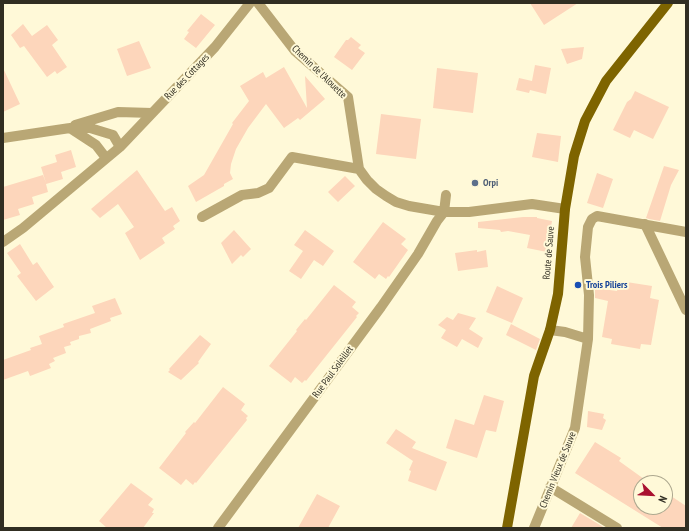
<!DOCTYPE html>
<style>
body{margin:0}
#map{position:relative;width:689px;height:531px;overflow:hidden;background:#fff9d8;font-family:"PT Sans Narrow",sans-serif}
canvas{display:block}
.frame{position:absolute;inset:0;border:4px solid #312e22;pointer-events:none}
.north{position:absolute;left:633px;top:475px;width:40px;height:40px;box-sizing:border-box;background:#fff9d8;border:1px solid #ada88f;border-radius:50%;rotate:114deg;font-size:11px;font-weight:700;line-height:16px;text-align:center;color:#312e22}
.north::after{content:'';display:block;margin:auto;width:14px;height:18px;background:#a91130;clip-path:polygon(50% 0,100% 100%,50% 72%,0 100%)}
</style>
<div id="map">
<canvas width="689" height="531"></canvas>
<div class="frame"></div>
<div class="north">N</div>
</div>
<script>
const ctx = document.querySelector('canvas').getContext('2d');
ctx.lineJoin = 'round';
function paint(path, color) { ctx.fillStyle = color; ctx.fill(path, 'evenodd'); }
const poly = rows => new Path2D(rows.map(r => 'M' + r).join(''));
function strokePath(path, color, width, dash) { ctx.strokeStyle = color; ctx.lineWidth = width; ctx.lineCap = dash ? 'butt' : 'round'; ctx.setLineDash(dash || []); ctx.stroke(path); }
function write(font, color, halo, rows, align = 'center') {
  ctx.font = font + ' "PT Sans Narrow",sans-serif'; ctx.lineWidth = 4; ctx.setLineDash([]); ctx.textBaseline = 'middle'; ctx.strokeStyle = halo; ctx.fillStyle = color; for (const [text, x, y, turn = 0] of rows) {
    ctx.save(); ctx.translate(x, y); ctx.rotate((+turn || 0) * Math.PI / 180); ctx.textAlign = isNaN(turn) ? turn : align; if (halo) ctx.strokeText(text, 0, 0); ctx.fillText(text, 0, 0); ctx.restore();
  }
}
const building = poly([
 [530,3,578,3,544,25],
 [201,14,215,25,196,48,184,39,189,32,187,31],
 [23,24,32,36,47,25,58,40,52,45,67,67,57,74,55,71,47,77,24,46,20,48,11,35],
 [351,37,361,45,358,48,365,53,352,70,334,57,346,40,348,40],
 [139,41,151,68,127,76,117,49],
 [584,47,582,59,567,64,561,49],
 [535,65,551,68,546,94,530,90,529,93,516,90,519,78,532,81],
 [284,67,307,108,305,76,325,99,300,120,298,118,284,128,266,104,248,128,236,149,231,164,230,173,233,179,224,184,224,186,196,202,188,186,204,175,233,124,232,123,249,101,240,86,263,72,266,78],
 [3,68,20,104,3,112],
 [437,68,478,73,473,113,433,108],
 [635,91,669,107,653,139,634,130,630,138,613,130,627,102,631,99],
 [381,114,421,119,416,159,376,154],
 [537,133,561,136,558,162,532,157],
 [71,150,76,167,61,172,63,179,46,184,48,192,32,197,34,204,18,209,20,215,3,220,3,187,43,175,46,183,41,167,57,162,55,155],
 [664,166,679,170,671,185,660,221,649,219,646,218],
 [137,170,165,211,172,207,180,221,173,226,175,229,162,238,165,243,140,260,125,233,134,227,118,204,100,218,91,209],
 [597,173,613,179,603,208,587,203],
 [345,176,355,186,338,202,328,192],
 [523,217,537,217,537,218,552,221,547,252,527,248,530,235,508,231,501,232,500,230,478,228,478,222],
 [383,222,406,239,401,244,408,250,389,277,388,276,386,279,379,274,375,279,353,262],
 [234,230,251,249,243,257,241,255,232,264,221,243],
 [305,230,334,251,323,266,314,260,301,279,289,271,303,251,294,245],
 [20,244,33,265,37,262,54,287,36,301,17,276,21,273,7,253],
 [477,250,477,252,486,250,488,267,458,271,455,253],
 [620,281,652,286,650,298,659,300,651,345,641,344,640,349,611,344,612,339,602,337,608,301,595,298,595,288,617,291],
 [334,285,356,302,352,307,359,313,356,316,357,317,306,381,305,380,302,383,295,377,291,383,269,366,297,331,296,330,305,319,306,320],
 [497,286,523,298,512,323,486,312],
 [115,298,122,314,110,318,111,321,90,329,91,333,79,336,79,339,70,342,71,345,64,347,66,353,53,358,55,361,49,364,51,368,30,376,28,371,3,380,3,360,31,350,30,348,42,344,39,336,64,327,63,324,95,313,92,306],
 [458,313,476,318,469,329,483,338,478,348,462,339,457,347,441,338,446,330,438,325,447,317,453,320],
 [511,324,540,339,536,350,506,335],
 [200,335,211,344,198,362,199,363,181,380,168,372,170,370,169,369],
 [223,387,245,404,241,410,248,416,246,418,247,420,196,483,195,482,193,485,186,479,181,485,159,468,186,433,185,432,194,422,195,423],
 [484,395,504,401,496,432,486,430,477,458,446,448,455,419,474,425],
 [588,411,604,414,603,418,606,420,602,430,587,427],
 [396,429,416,442,412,448,447,462,436,491,408,481,411,471,409,470,413,461,386,443],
 [595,442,621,458,619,461,644,479,647,475,659,482,641,483,641,507,665,507,665,492,686,506,686,528,663,528,575,473],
 [131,483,153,499,148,505,154,509,152,513,154,513,143,528,107,528,99,521],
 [317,494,340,506,328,528,298,528],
 [580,513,605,528,571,528]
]);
const minor = poly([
 [258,3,295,51,348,97,359,169,367,180,376,189,386,196,396,202,409,206,444,212,469,212,532,204,565,209],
 [75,125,118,112,152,113],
 [70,128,96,145,106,158],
 [3,138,70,128,90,128,113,135,120,147],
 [202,217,242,195,258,193,269,188,292,157,359,169],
 [645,224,686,310],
 [3,242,23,228,120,147,215,47,250,3],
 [550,330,565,332,588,339],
 [550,487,617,528],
 [218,528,381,307,418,254,437,221,444,212,446,195],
 [534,528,575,428,588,339,589,295,585,257,588,227,592,219,597,216,686,232]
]);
const major = poly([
 [507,528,534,376,550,330,558,294,565,209,574,156,585,121,606,81,668,3]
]);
const markers = [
 [475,183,4,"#5c6f8a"],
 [578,285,4,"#1a4fb4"]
];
const streetNames = [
 ["Chemin de l'Alouette",319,72,44],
 ["Rue des Cottages",187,77,-46],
 ["Route de Sauve",549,253,-85],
 ["Rue Paul Soleillet",333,372,-54],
 ["Chemin Vieux de Sauve",558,470,-68]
];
const serviceNames = [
 ["Orpi",483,183]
];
const transitNames = [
 ["Trois Piliers",586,285]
];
paint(building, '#fdd6bb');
strokePath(minor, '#b9a775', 10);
strokePath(major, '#7e6400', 10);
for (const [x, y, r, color] of markers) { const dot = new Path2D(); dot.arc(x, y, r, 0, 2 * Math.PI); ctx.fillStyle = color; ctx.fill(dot); strokePath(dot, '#fff9d8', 1.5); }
write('10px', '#312e22', '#fff9d8', streetNames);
write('bold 10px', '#4e5e75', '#fff9d8', serviceNames, 'left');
write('bold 10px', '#164399', '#fff9d8', transitNames, 'left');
</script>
